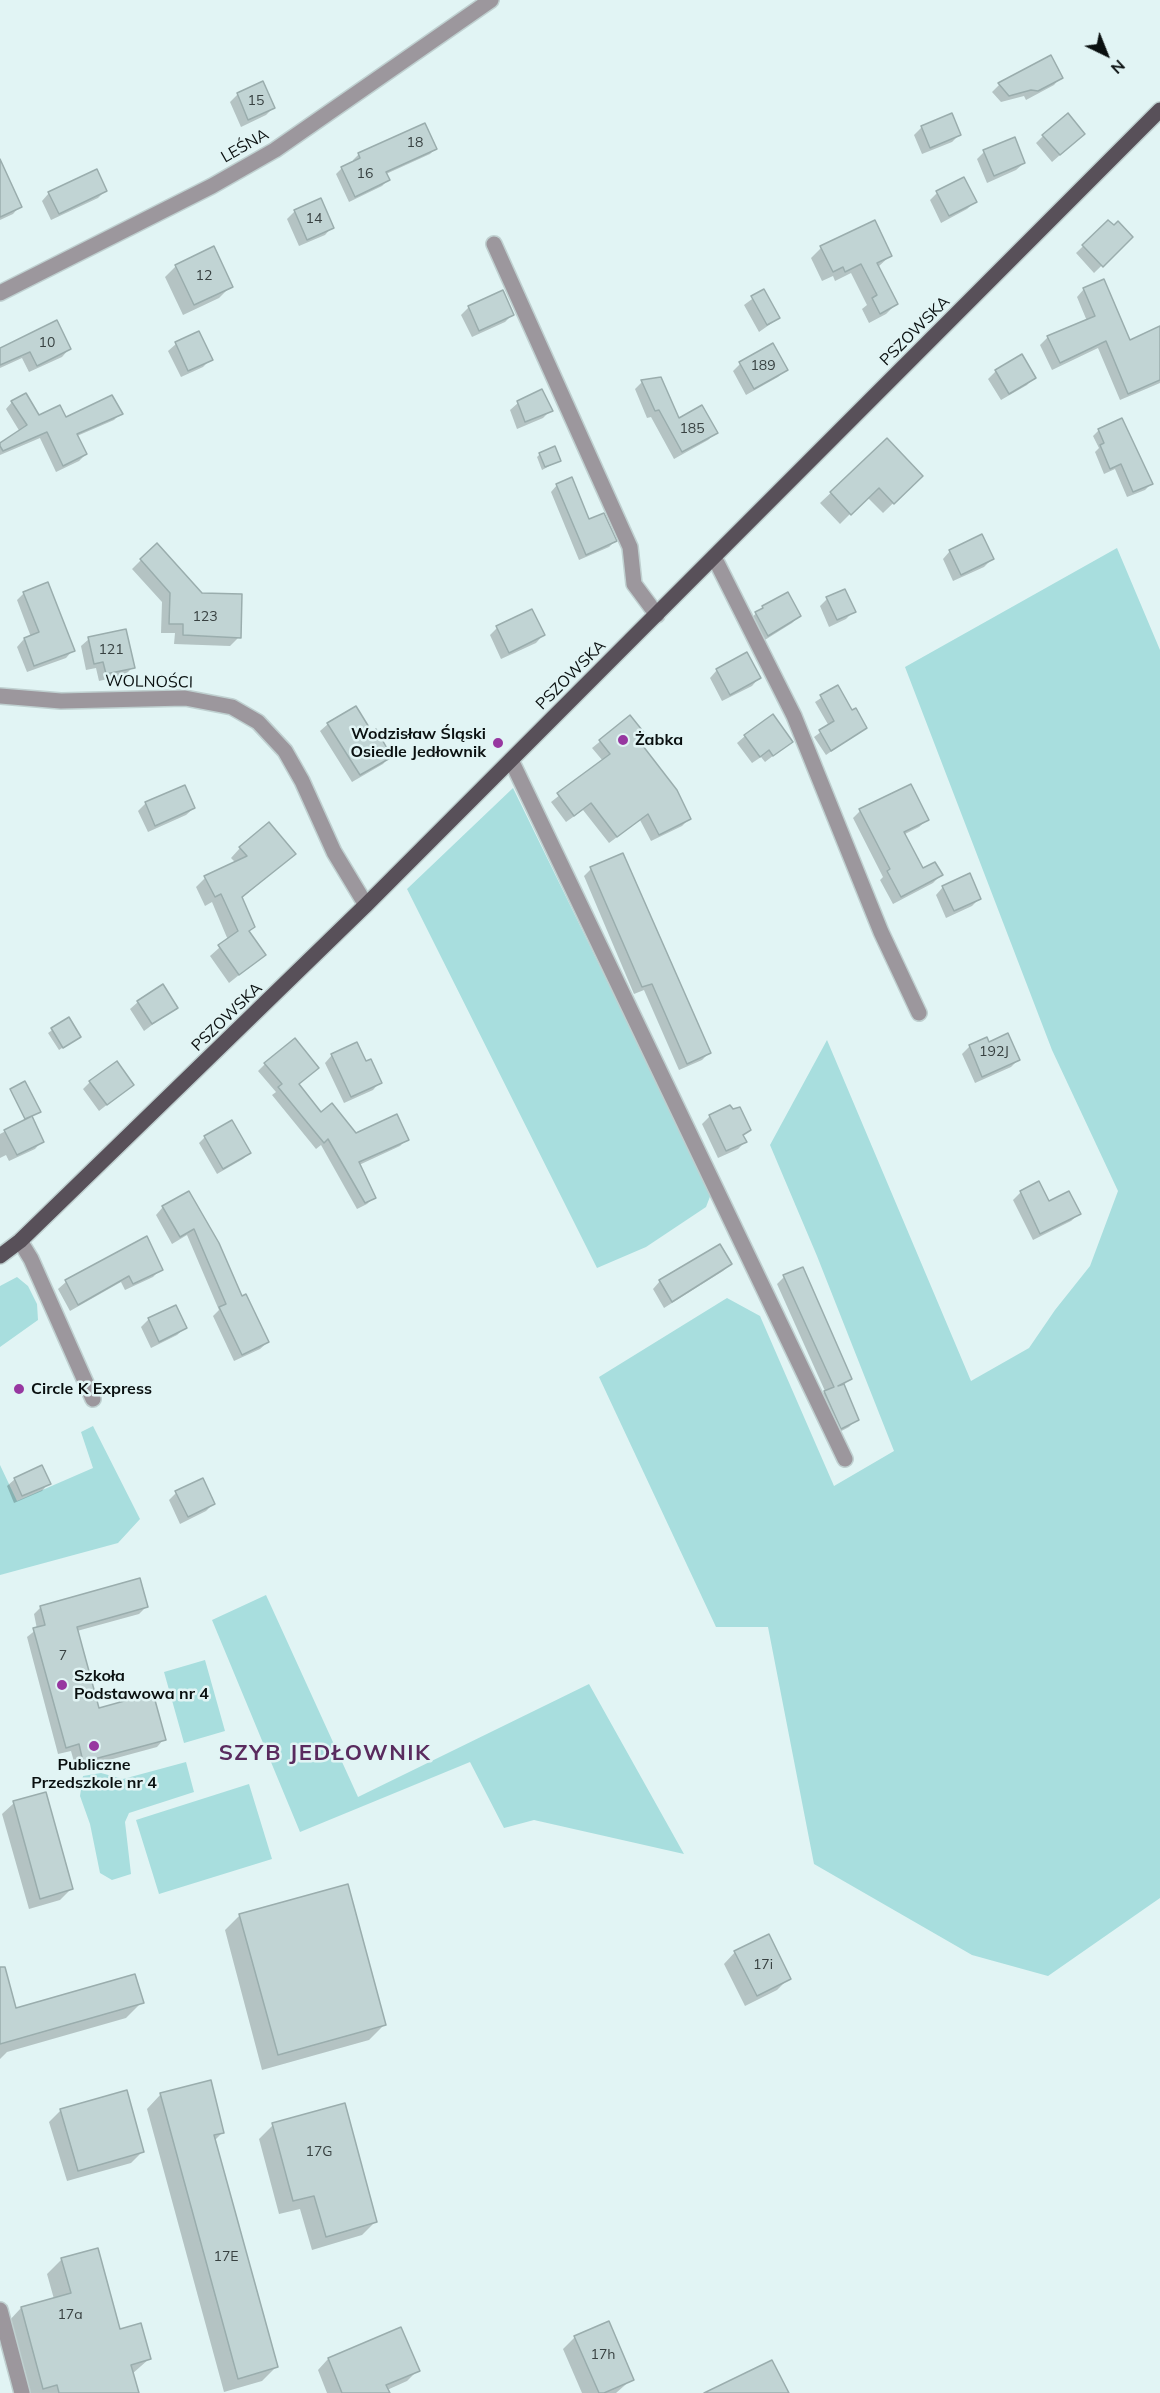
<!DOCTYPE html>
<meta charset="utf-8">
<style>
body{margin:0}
#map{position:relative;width:1160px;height:2393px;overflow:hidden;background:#e1f4f4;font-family:Mulish,sans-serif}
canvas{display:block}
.north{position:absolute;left:1076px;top:24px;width:60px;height:60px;-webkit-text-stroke:4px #e1f4f4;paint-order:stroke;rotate:137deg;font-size:16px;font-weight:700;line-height:24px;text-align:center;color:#0a1010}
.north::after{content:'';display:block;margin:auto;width:21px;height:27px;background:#0a1010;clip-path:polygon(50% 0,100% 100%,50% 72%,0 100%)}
</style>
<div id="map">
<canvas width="1160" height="2393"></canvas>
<div class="north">N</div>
</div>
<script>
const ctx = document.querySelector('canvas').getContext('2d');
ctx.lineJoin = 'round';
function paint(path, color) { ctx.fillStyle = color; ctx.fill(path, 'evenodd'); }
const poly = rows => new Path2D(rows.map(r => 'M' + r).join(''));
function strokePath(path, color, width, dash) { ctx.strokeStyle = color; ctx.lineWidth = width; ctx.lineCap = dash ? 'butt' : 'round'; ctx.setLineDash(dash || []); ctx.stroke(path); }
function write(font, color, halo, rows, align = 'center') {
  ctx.font = font + ' Mulish,sans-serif'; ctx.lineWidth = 5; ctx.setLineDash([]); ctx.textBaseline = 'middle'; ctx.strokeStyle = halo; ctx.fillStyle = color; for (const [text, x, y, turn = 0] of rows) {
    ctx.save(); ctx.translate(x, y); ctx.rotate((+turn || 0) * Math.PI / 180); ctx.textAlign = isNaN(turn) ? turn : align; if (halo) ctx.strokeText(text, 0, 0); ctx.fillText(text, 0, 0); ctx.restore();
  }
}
const green = poly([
 [1117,548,1160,650,1160,1898,1048,1976,972,1955,814,1864,768,1627,716,1627,599,1377,727,1298,760,1316,834,1486,894,1451,817,1256,770,1145,827,1040,971,1381,1029,1348,1055,1310,1090,1266,1118,1191,1052,1050,905,667],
 [513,788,711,1194,706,1207,646,1247,597,1268,407,889],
 [17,1277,28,1286,37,1304,38,1320,0,1347,0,1286],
 [93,1426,140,1519,118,1543,0,1575,0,1465,17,1501,93,1468,81,1432],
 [266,1595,358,1797,589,1684,684,1854,534,1820,504,1828,470,1762,300,1832,212,1620],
 [205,1660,225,1731,184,1743,164,1672],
 [186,1762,194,1792,129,1813,125,1822,131,1874,112,1880,100,1873,90,1824,80,1796,83,1776,101,1773,123,1779],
 [249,1784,272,1859,159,1894,136,1820]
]);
const shadow = poly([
 [1051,57,1061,77,1054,85,1026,100,1024,96,1001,102,992,92,999,85],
 [263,83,273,108,266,115,241,127,230,102,237,95],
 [922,127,959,135,952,142,922,154,914,135],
 [1043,136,1076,141,1052,162,1036,143],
 [436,148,430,154,386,174,388,180,382,186,349,202,336,174,342,168,354,162,353,160,359,154],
 [984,152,1024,163,1016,170,987,183,977,159],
 [0,175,20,206,13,214,0,220],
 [106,190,98,198,51,220,42,201,49,193],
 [937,193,975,202,967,209,941,223,930,200],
 [320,200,332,227,325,235,299,246,287,219,295,211],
 [1108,222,1131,237,1094,273,1076,253],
 [821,248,890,256,878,267,896,304,886,314,869,323,862,309,867,305,851,273,835,281,833,276,822,281,811,258],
 [176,266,231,286,219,298,183,315,165,277],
 [1084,289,1129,342,1160,328,1160,383,1120,400,1098,348,1052,370,1040,345,1047,338,1087,321,1077,297],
 [763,291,779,318,759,332,744,305],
 [469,307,512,315,505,322,472,337,461,315],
 [176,344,211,359,203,367,181,377,168,351],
 [69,349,62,357,29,372,22,358,0,368,0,350],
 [1021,356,1034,377,1027,385,1001,400,988,379,995,372],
 [740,364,786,370,778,377,746,395,733,371],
 [642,382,678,420,716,433,708,440,674,459,651,417,647,418,635,389],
 [12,402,38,417,66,419,121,413,114,420,77,436,86,454,79,461,56,472,40,438,0,455,0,445,20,432,6,409],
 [518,403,551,410,543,418,517,429,510,410],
 [1099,430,1151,484,1145,490,1127,497,1115,469,1104,474,1095,452,1099,448,1093,436],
 [887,440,921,476,883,513,867,497,840,524,820,503],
 [540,454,559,461,542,470,537,457],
 [557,485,589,521,615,541,609,547,579,560,551,492],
 [950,551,992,559,984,567,953,581,943,559],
 [141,560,239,637,230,646,174,644,175,633,161,633,162,602,132,569],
 [24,593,73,650,66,658,27,672,17,647,24,639,31,637,17,600],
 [827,599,854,611,846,619,829,627,820,606],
 [763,607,799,616,792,623,760,643,748,621],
 [497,628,543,635,536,643,501,659,490,635],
 [89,639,133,667,125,675,99,681,96,668,86,670,81,646],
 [717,670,759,678,752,686,722,701,710,678],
 [838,687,851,712,865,728,826,755,814,737,829,726,815,702],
 [630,717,641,746,689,819,682,826,651,841,640,820,609,843,583,810,566,822,551,802,603,761,592,748],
 [328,724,390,756,383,764,352,782,320,731],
 [745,736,791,742,765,762,761,757,752,763,737,743],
 [146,803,194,808,186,815,148,832,138,811],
 [860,811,927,820,919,827,903,835,922,870,941,875,933,883,893,904,880,880,883,877,853,818],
 [240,848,294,854,241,899,248,932,264,955,229,983,210,956,228,940,212,902,205,906,196,887,205,878,236,863,231,858],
 [591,869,709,1053,702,1060,679,1070,644,990,634,994,584,876],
 [943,887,980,898,972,906,946,918,936,895],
 [138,1002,176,1007,144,1031,130,1009],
 [68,1019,79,1037,59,1050,48,1033],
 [988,1044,1018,1060,1011,1067,975,1083,962,1054,970,1046],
 [332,1055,366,1063,380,1082,373,1090,344,1103,325,1063],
 [265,1064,297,1085,321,1114,356,1135,407,1139,400,1146,359,1165,374,1197,367,1204,357,1209,321,1145,316,1149,272,1095,276,1092,258,1071],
 [90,1082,132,1085,99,1111,83,1089],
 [729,1107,749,1129,742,1137,745,1142,738,1149,718,1158,702,1124,709,1117],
 [31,1118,42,1141,35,1149,9,1161,6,1155,0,1158,0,1134],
 [205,1137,249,1153,243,1159,217,1174,199,1143],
 [1038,1183,1048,1203,1079,1214,1071,1221,1033,1240,1013,1200,1021,1192],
 [189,1193,241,1298,268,1342,260,1349,234,1361,213,1316,219,1310,187,1235,172,1244,156,1215,163,1207],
 [146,1238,161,1269,153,1277,125,1290,121,1282,70,1311,58,1289,66,1282],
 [730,1264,723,1271,664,1308,653,1289,660,1281],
 [784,1277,850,1378,843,1386,857,1419,849,1427,834,1435,817,1399,825,1391,777,1284],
 [175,1307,185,1328,177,1335,151,1348,141,1327,149,1319],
 [15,1479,49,1483,42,1491,14,1503,7,1486],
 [176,1493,213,1504,206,1511,180,1524,169,1500],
 [41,1607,146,1607,139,1614,77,1631,98,1710,164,1739,157,1747,76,1769,71,1751,58,1754,27,1637,37,1629,34,1614],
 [14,1803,71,1889,60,1900,29,1909,2,1814],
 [240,1915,384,2025,369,2040,262,2070,225,1930],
 [735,1952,789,1978,777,1990,745,2006,724,1964],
 [0,1989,15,2009,142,2002,126,2018,7,2052,0,2059],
 [161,2094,223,2132,214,2141,276,2367,262,2381,224,2392,147,2109],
 [61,2110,143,2151,131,2163,67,2181,49,2122],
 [273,2125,376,2221,362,2235,312,2250,300,2209,279,2214,259,2139],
 [62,2259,119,2331,149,2359,132,2374,137,2393,26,2393,7,2323,21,2308,54,2299,47,2274],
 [401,2329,418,2370,407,2381,387,2390,388,2393,327,2393,318,2370,328,2359],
 [575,2337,632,2379,616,2393,582,2393,563,2349]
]);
const building = poly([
 [1051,55,1063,78,1038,91,1031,90,1009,96,998,83,1051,55],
 [263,81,275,108,248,120,237,93,263,81],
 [952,113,961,135,930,148,921,126,952,113],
 [1068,113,1085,134,1060,155,1042,135,1068,113],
 [425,123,437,149,386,172,390,180,355,197,341,167,360,158,358,153,425,123],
 [1015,137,1025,163,994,176,983,150,1015,137],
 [0,159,22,207,0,217,0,159],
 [97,169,107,191,59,214,48,192,97,169],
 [964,177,977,202,949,216,936,191,964,177],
 [321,198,334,228,307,240,294,210,321,198],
 [875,220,892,256,877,263,898,304,880,314,872,298,877,295,861,264,845,272,843,267,833,272,820,246,875,220],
 [1108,220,1114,225,1118,221,1133,237,1103,267,1082,245,1108,220],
 [214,246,233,287,194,305,175,265,214,246],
 [1104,279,1130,340,1160,326,1160,380,1128,394,1106,341,1060,363,1047,336,1095,316,1083,288,1104,279],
 [764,289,780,318,767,325,751,296,764,289],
 [503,290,514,315,479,331,468,306,503,290],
 [57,320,71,349,37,366,30,352,0,365,0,348,57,320],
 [199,331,213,360,188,371,175,342,199,331],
 [773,343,788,370,754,389,739,362,773,343],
 [1022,354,1036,378,1009,394,995,370,1022,354],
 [661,377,679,418,702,405,718,433,682,452,659,410,655,411,641,380,661,377],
 [542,389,553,411,525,422,517,401,542,389],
 [26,393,39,415,60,405,66,417,112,395,123,414,77,434,87,454,63,466,47,432,3,451,0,446,0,443,27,425,11,401,26,393],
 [1122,418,1153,484,1133,492,1121,464,1110,469,1100,445,1104,443,1098,429,1122,418],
 [887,438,923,476,894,504,879,488,851,515,830,492,887,438],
 [555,446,561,461,545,467,539,453,555,446],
 [572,477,589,519,604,513,617,541,586,555,556,484,572,477],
 [982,534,994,559,961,575,949,550,982,534],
 [157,543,202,593,242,594,241,638,183,635,183,624,169,624,170,593,140,559,157,543],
 [48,582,75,651,34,666,24,638,39,632,23,592,48,582],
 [845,589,856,612,837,620,826,597,845,589],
 [788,592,801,616,768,636,755,612,763,608,762,606,788,592],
 [532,609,545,635,509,653,496,626,532,609],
 [126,629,135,668,106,674,103,662,94,664,88,637,126,629],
 [747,652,761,678,730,695,716,669,747,652],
 [838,685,852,710,856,708,867,728,831,751,819,730,834,721,820,695,838,685],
 [356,706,372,732,376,729,392,757,360,775,327,723,356,706],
 [773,714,793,742,773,756,769,750,760,757,744,735,773,714],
 [630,715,650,740,643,746,677,790,691,819,659,835,648,814,617,837,591,803,574,816,557,793,610,754,599,740,630,715],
 [911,784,929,820,904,832,923,868,935,862,943,875,901,897,887,871,890,869,859,809,911,784],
 [185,785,195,808,155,826,145,802,185,785],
 [269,822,296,854,242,897,255,927,249,931,266,955,239,975,218,945,238,931,221,894,215,897,204,876,247,856,239,847,269,822],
 [623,853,711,1053,687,1064,652,984,642,987,590,867,623,853],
 [970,873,981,899,954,911,942,886,970,873],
 [163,984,178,1008,152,1024,137,1001,163,984],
 [69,1017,81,1037,63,1048,51,1028,69,1017],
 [1008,1033,1020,1060,982,1077,969,1045,987,1037,989,1042,1008,1033],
 [295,1038,319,1068,299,1084,321,1112,332,1103,356,1133,397,1114,409,1140,359,1162,376,1198,365,1203,328,1139,324,1143,278,1087,282,1084,264,1063,295,1038],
 [357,1042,366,1061,371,1059,382,1083,351,1097,331,1054,357,1042],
 [117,1061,134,1085,107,1105,89,1081,117,1061],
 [25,1081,41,1112,25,1119,10,1089,25,1081],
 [730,1105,733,1109,740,1107,751,1130,743,1135,747,1142,726,1151,709,1115,730,1105],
 [32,1116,44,1142,17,1155,4,1130,32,1116],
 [232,1120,251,1153,223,1169,204,1136,232,1120],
 [1039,1181,1049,1201,1069,1191,1081,1214,1040,1234,1020,1191,1039,1181],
 [189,1191,219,1243,242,1296,246,1294,269,1342,242,1355,219,1307,226,1304,194,1229,180,1237,162,1206,189,1191],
 [147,1236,163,1270,133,1284,129,1276,78,1305,65,1280,147,1236],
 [720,1244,732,1264,672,1302,659,1280,720,1244],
 [803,1267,852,1379,838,1386,844,1384,859,1420,841,1429,824,1391,834,1387,783,1275,803,1267],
 [176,1305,187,1328,159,1342,148,1318,176,1305],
 [42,1465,51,1484,22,1496,14,1478,42,1465],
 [203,1478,215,1504,188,1517,175,1491,203,1478],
 [140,1578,148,1607,77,1627,99,1708,153,1693,166,1740,83,1762,79,1744,66,1748,33,1628,45,1625,40,1606,140,1578],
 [46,1792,73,1889,40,1899,13,1801,46,1792],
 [348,1884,386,2025,278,2055,239,1914,348,1884],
 [769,1934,791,1979,757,1996,734,1951,769,1934],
 [0,1967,5,1967,16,2008,135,1974,144,2003,0,2044,0,1967],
 [211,2080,224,2133,214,2135,278,2367,238,2379,160,2093,211,2080],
 [127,2090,144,2152,78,2171,60,2109,127,2090],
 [345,2103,377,2222,326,2237,314,2196,293,2201,272,2123,345,2103],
 [98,2248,120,2329,141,2323,151,2359,131,2365,139,2393,59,2393,57,2385,43,2389,21,2307,71,2293,61,2258,98,2248],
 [609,2321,634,2380,604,2393,599,2393,574,2336,609,2321],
 [401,2327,420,2371,386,2385,390,2393,342,2393,328,2358,401,2327],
 [772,2360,789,2393,704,2393,772,2360]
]);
const minor = poly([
 [494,244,630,547,634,584,657,615],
 [0,293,212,186,275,150,491,0],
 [714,557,794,716,881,932,919,1013],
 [0,696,61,701,185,698,232,707,258,722,285,751,302,781,334,852,366,905],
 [511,760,845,1459],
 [20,1241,31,1259,93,1399],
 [0,2310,22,2393]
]);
const major = poly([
 [0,1256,20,1241,366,905,1160,110]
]);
const markers = [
 [623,740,6,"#9737a0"],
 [498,743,6,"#9737a0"],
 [19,1389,6,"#9737a0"],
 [62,1685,6,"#9737a0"],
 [94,1746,6,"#9737a0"]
];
const numberNames = [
 ["15",256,101],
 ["18",415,143],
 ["16",365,174],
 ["14",314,219],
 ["12",204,276],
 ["10",47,343],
 ["189",763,366],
 ["185",692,429],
 ["123",205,617],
 ["121",111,650],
 ["192J",994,1052],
 ["7",63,1656],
 ["17i",763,1965],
 ["17G",319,2152],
 ["17E",226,2257],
 ["17a",70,2315],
 ["17h",603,2355]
];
const streetNames = [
 ["LEŚNA",245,146,-30],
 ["PSZOWSKA",915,331,-45],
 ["PSZOWSKA",571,675,-45],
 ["WOLNOŚCI",149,682,1],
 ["PSZOWSKA",227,1017,-44]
];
const poiNames = [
 ["Wodzisław Śląski",486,734,"right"],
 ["Osiedle Jedłownik",486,752,"right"],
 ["Żabka",635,740],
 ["Circle K Express",31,1389],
 ["Szkoła",74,1676],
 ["Podstawowa nr 4",74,1694],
 ["Publiczne",94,1765,"center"],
 ["Przedszkole nr 4",94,1783,"center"]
];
const districtNames = [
 ["SZYB JEDŁOWNIK",325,1753]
];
paint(green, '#a8dede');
paint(shadow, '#0003');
paint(building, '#c1d4d4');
strokePath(building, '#9aadad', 1.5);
strokePath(minor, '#bfd0d0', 18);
strokePath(major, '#bfd0d0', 18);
strokePath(minor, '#9c979d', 15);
strokePath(major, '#585059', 15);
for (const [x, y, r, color] of markers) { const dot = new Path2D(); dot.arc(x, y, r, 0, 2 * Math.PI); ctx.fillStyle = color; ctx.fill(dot); strokePath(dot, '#e1f4f4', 2); }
write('14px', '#384141', null, numberNames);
write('16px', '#0a1010', '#e1f4f4', streetNames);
write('bold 16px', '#0a1010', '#e1f4f4', poiNames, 'left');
ctx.letterSpacing = '1.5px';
write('bold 22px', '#592b5e', '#e1f4f4', districtNames);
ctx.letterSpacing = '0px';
</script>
